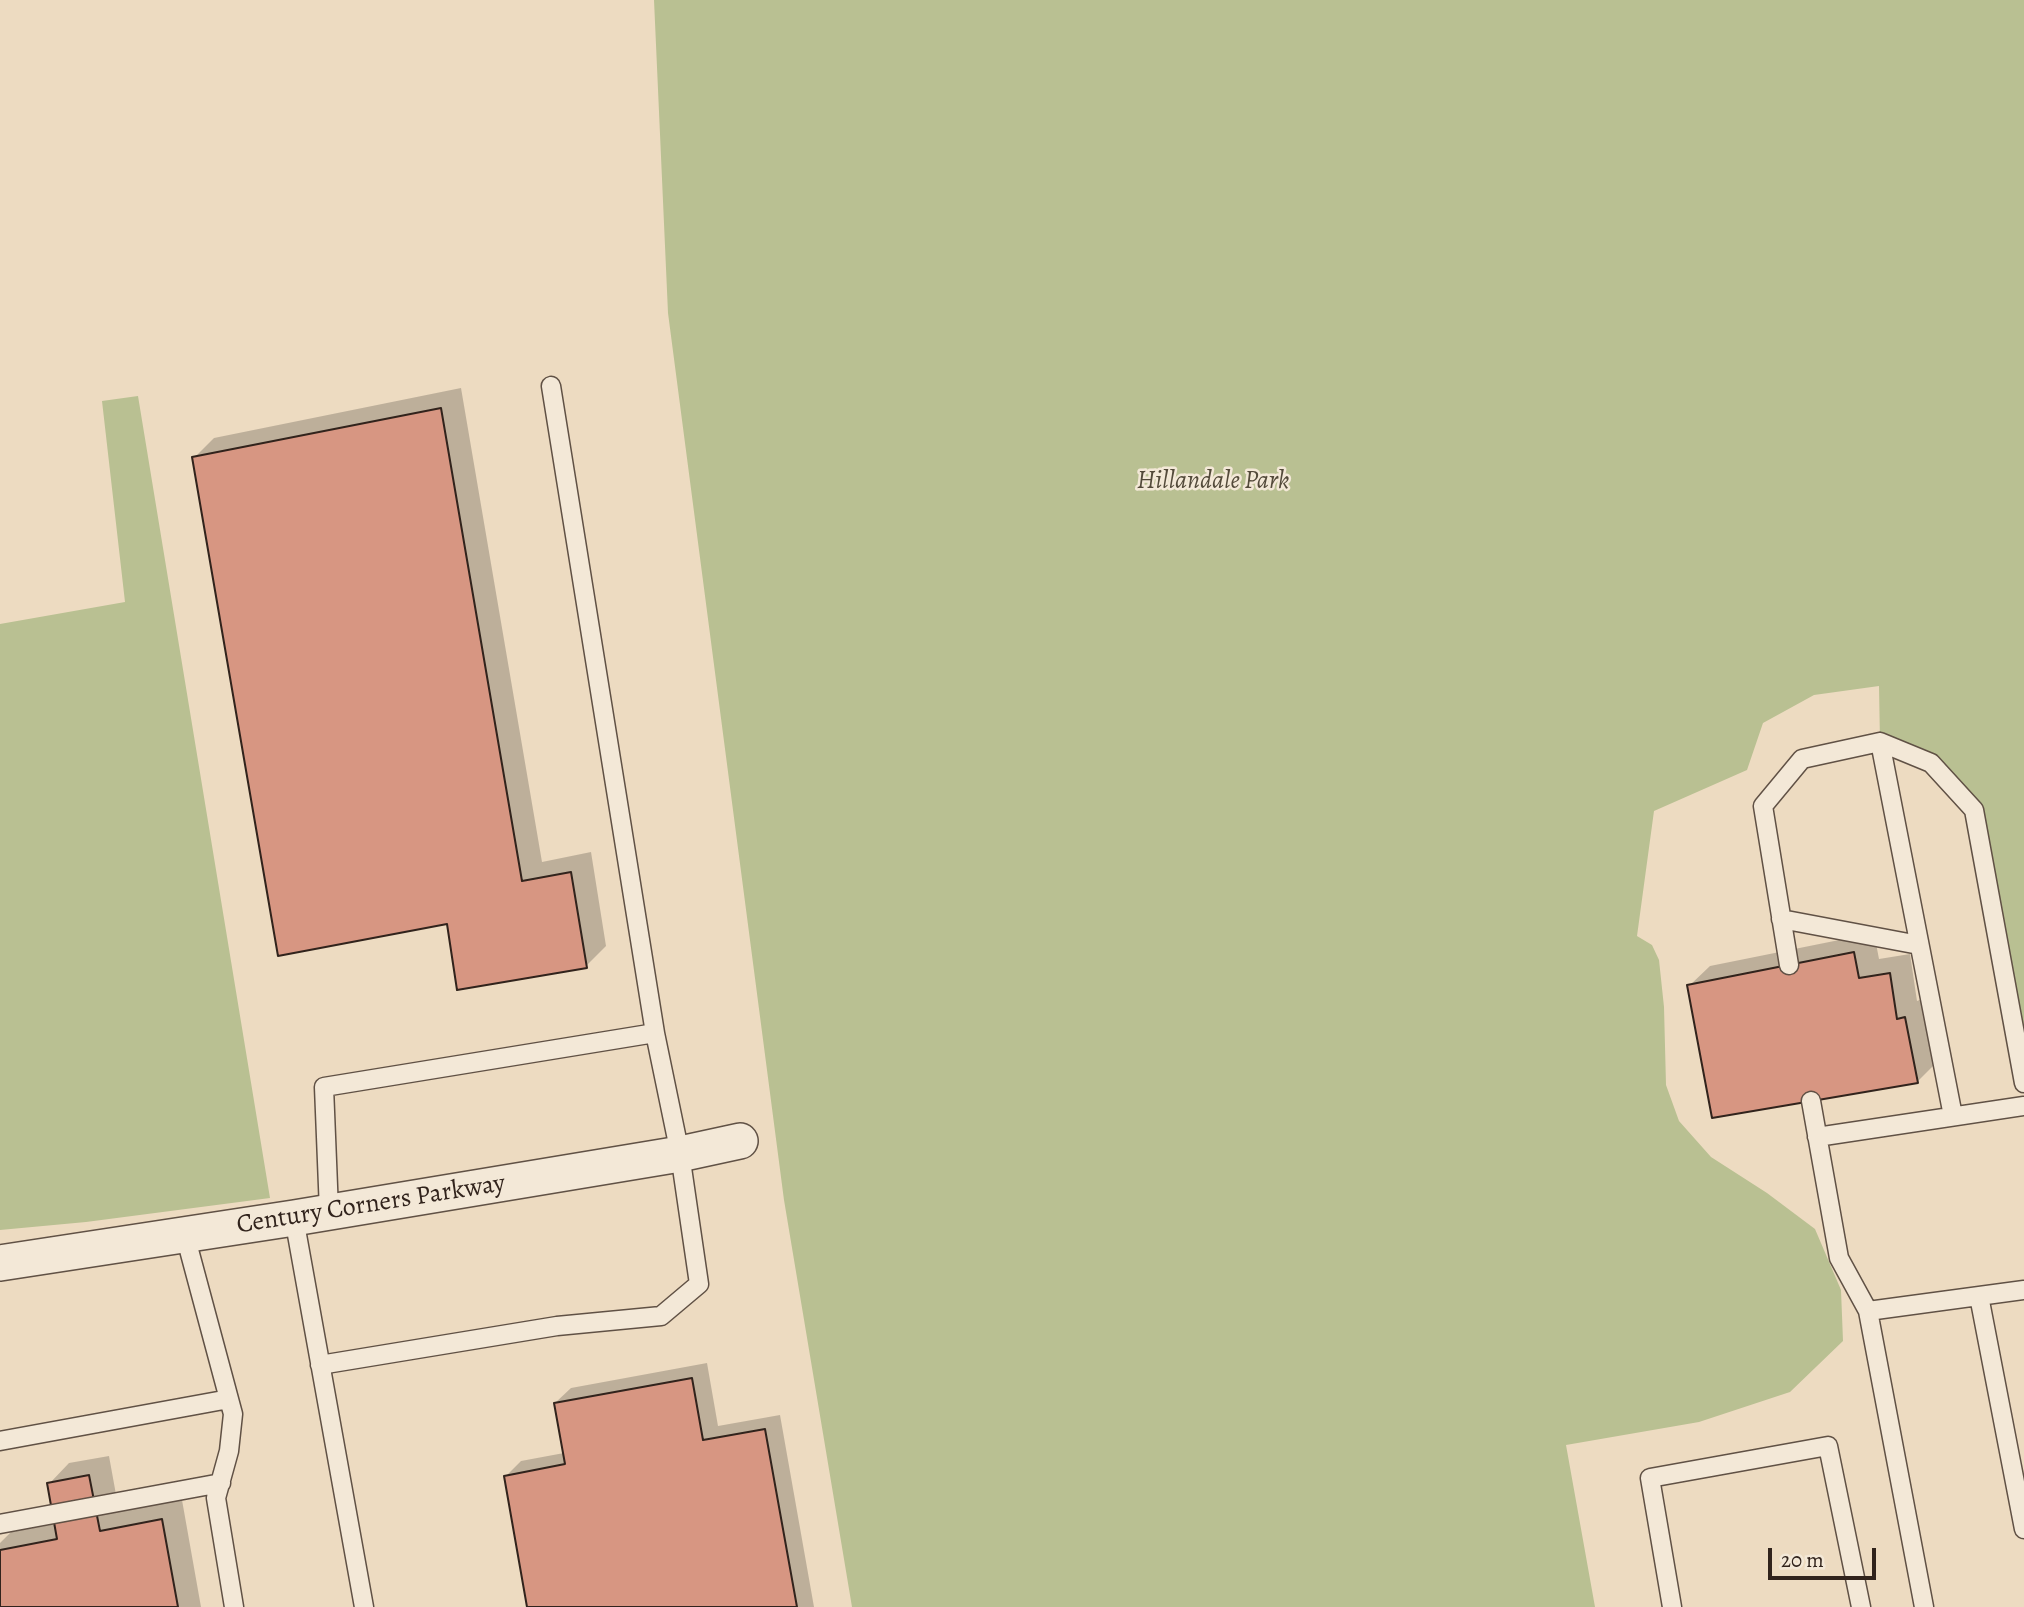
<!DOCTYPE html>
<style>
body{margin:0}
#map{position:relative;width:2024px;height:1607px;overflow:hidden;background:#eddbc1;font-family:Alegreya,serif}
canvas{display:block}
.scale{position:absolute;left:1768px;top:1548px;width:108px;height:32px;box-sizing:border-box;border:4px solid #31231c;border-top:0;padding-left:9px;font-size:21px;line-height:24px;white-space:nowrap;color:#31231c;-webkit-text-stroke:5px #f3e8d7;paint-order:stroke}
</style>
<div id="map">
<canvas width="2024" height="1607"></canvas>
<div class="scale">20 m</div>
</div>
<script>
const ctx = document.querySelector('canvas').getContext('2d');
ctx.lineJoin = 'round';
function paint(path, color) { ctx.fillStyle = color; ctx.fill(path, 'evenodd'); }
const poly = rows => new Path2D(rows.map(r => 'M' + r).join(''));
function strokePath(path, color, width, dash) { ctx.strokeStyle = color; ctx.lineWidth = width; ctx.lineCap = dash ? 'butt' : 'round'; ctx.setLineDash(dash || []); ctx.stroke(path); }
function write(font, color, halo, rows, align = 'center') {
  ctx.font = font + ' Alegreya,serif'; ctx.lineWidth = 5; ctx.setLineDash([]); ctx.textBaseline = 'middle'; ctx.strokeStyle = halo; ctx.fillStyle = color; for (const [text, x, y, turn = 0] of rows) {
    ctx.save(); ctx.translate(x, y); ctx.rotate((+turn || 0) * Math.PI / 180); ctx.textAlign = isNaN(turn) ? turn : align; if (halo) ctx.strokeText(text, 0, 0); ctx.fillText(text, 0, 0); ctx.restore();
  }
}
const green = poly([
 [654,0,2024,0,2024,1083,1974,810,1931,763,1880,742,1879,686,1814,695,1763,723,1747,770,1654,811,1637,936,1652,945,1659,960,1664,1007,1666,1085,1679,1121,1711,1157,1767,1193,1815,1229,1841,1290,1843,1341,1790,1392,1699,1422,1566,1445,1595,1607,852,1607,784,1200,668,313],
 [138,396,270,1198,86,1222,0,1230,0,624,125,602,102,401]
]);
const shadow = poly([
 [461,388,542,862,591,852,606,946,586,966,449,922,194,458,214,438],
 [1874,933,1879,959,1910,954,1917,1001,1925,998,1937,1062,1917,1082,1689,986,1710,966],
 [707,1363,718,1426,780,1415,814,1607,529,1607,506,1476,521,1461,564,1453,555,1403,571,1388],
 [109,1456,119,1511,182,1500,201,1607,1,1607,0,1543,11,1532,56,1524,49,1484,69,1463]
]);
const building = poly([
 [441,408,522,881,571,872,587,968,457,990,447,924,278,956,192,457,441,408],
 [1854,952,1859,978,1890,973,1897,1019,1905,1017,1918,1083,1712,1118,1687,985,1854,952],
 [692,1378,703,1440,765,1429,797,1607,527,1607,504,1476,565,1464,554,1403,692,1378],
 [89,1475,100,1531,162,1519,178,1607,0,1607,0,1550,57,1539,47,1483,89,1475]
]);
const service = poly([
 [551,386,655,1033],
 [1880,742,1953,1116],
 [1781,919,1919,945],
 [1789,965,1763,806,1802,759,1880,742,1931,763,1974,810,2024,1083],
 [1811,1101,1839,1258,1868,1311,1924,1607],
 [1817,1137,2024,1106],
 [294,1218,364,1607],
 [185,1235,233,1414,229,1451,216,1498,234,1607],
 [1979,1296,2024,1529],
 [1868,1311,2024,1290],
 [320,1365,557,1326,661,1316,699,1284,680,1154,655,1033,324,1087,329,1211],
 [0,1441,229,1399],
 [0,1524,221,1483],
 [1672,1607,1650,1478,1828,1446,1861,1607]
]);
const minor = poly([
 [0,1263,294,1218,680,1154,740,1141]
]);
const parkNames = [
 ["Hillandale Park",1213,482]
];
const streetNames = [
 ["Century Corners Parkway",371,1205,-9]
];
paint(green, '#b9c092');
paint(shadow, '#0003');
paint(building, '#d79682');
strokePath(building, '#31231c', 2);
strokePath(service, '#605145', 21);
strokePath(minor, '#605145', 38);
strokePath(service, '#f3e8d7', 18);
strokePath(minor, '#f3e8d7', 35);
write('italic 26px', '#534a3a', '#f3e8d7', parkNames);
write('26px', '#31231c', '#f3e8d7', streetNames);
</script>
